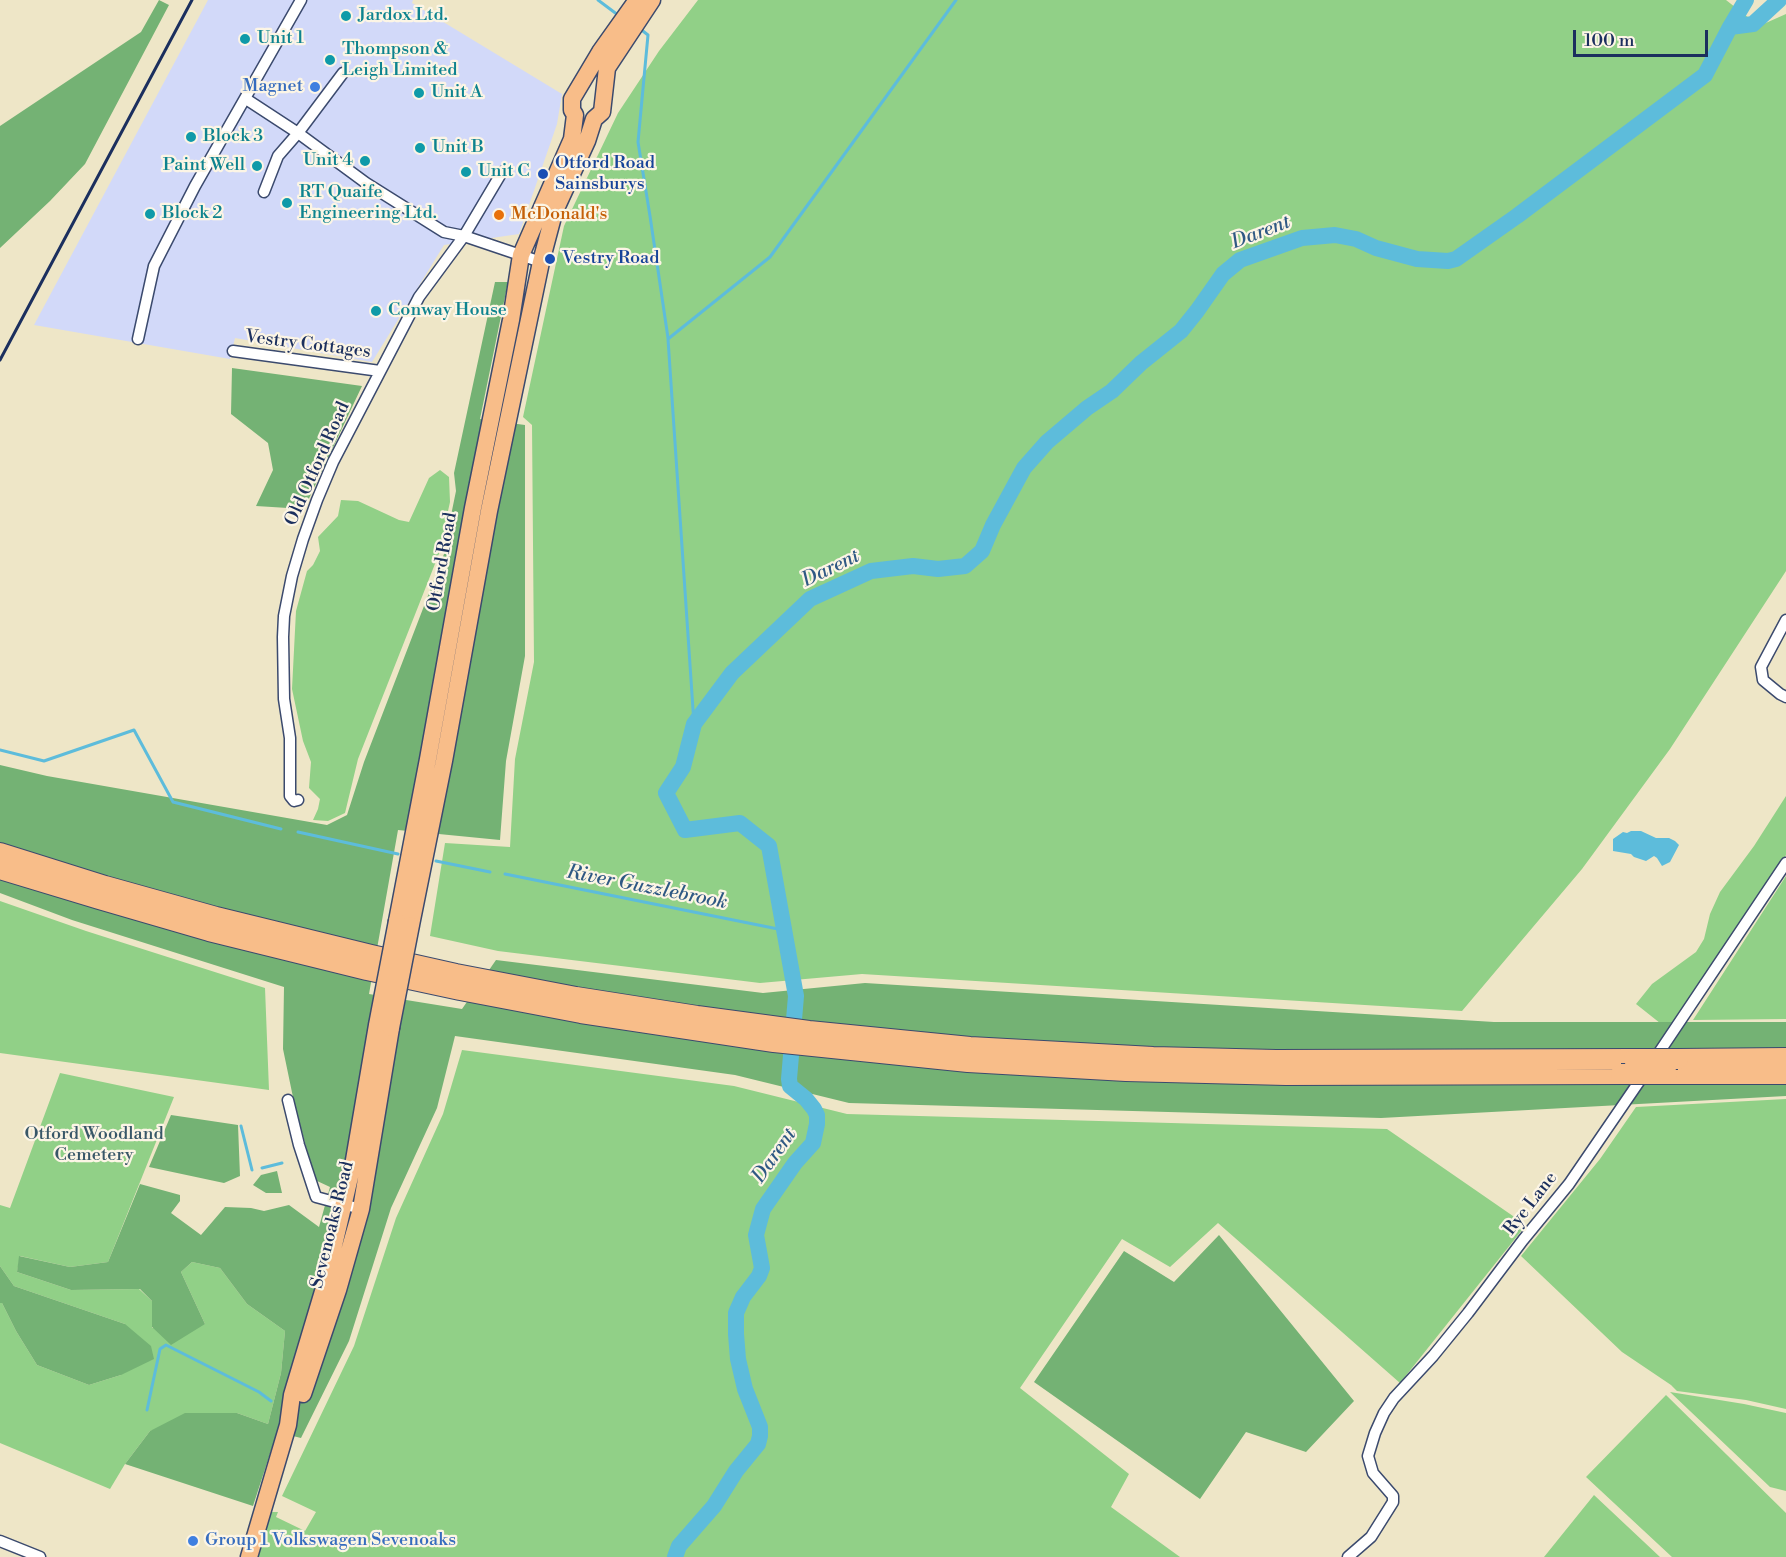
<!DOCTYPE html>
<style>
body{margin:0}
#map{position:relative;width:1786px;height:1557px;overflow:hidden;background:#eee6c7;font-family:"Libre Bodoni",serif}
canvas{display:block}
.scale{position:absolute;left:1573px;top:30px;width:135px;height:27px;box-sizing:border-box;border:3px solid #1b2f5e;border-top:0;padding-left:8px;font-size:18px;line-height:21px;white-space:nowrap;color:#1b2f5e;-webkit-text-stroke:4px #fcf5e5;paint-order:stroke}
</style>
<div id="map">
<canvas width="1786" height="1557"></canvas>
<div class="scale">100 m</div>
</div>
<script>
const ctx = document.querySelector('canvas').getContext('2d');
ctx.lineJoin = 'round';
function paint(path, color) { ctx.fillStyle = color; ctx.fill(path, 'evenodd'); }
const poly = rows => new Path2D(rows.map(r => 'M' + r).join(''));
function strokePath(path, color, width, dash) { ctx.strokeStyle = color; ctx.lineWidth = width; ctx.lineCap = dash ? 'butt' : 'round'; ctx.setLineDash(dash || []); ctx.stroke(path); }
function write(font, color, halo, rows, align = 'center') {
  ctx.font = font + ' "Libre Bodoni",serif'; ctx.lineWidth = 4.5; ctx.setLineDash([]); ctx.textBaseline = 'middle'; ctx.strokeStyle = halo; ctx.fillStyle = color; for (const [text, x, y, turn = 0] of rows) {
    ctx.save(); ctx.translate(x, y); ctx.rotate((+turn || 0) * Math.PI / 180); ctx.textAlign = isNaN(turn) ? turn : align; if (halo) ctx.strokeText(text, 0, 0); ctx.fillText(text, 0, 0); ctx.restore();
  }
}
const built = poly([
 [208,0,413,0,412,3,562,94,557,124,519,234,444,245,372,362,235,338,230,359,34,325]
]);
const green = poly([
 [698,0,1726,0,1759,26,1786,14,1786,571,1670,749,1582,869,1462,1011,862,974,760,983,498,951,430,936,445,843,510,847,515,759,534,662,532,425,523,417,564,226,618,113,659,51],
 [440,470,449,477,450,502,444,529,444,541,358,759,345,813,328,821,313,820,318,809,320,799,309,788,311,762,303,741,292,689,296,611,307,571,313,565,320,551,318,537,338,516,341,500,358,501,399,520,409,522,429,478],
 [1786,796,1786,855,1670,1031,1636,1004,1652,984,1696,952,1704,939,1710,914,1720,892,1754,846],
 [1786,876,1786,1019,1693,1020],
 [0,901,86,931,265,988,269,1090,0,1053],
 [462,1050,734,1086,847,1114,1387,1129,1526,1225,1400,1383,1218,1223,1170,1267,1122,1239,1020,1388,1129,1474,1111,1507,1180,1557,254,1557,269,1512,278,1512,276,1517,305,1531,316,1512,282,1496,354,1346,396,1218,443,1114],
 [60,1073,174,1097,108,1262,70,1267,20,1256,17,1272,71,1290,139,1289,152,1301,152,1328,205,1324,181,1272,192,1262,220,1268,247,1304,285,1331,281,1373,268,1424,237,1413,150,1431,125,1464,110,1489,0,1443,0,1303,2,1303,16,1331,37,1365,89,1385,121,1375,125,1324,14,1286,0,1266,0,1205,10,1208],
 [1786,1099,1786,1409,1746,1400,1677,1391,1671,1385,1622,1352,1521,1256,1600,1159,1636,1107],
 [1670,1392,1744,1404,1786,1413,1786,1491,1770,1487],
 [1666,1395,1786,1513,1786,1557,1672,1557,1586,1477],
 [1594,1495,1660,1557,1544,1557]
]);
const forest = poly([
 [159,0,169,5,85,164,50,201,0,248,0,126,141,32],
 [495,282,508,282,480,419,525,425,525,656,506,761,500,840,398,830,369,994,462,1009,496,960,763,993,865,983,1494,1022,1786,1022,1786,1096,1381,1118,849,1103,735,1075,455,1036,437,1108,391,1208,349,1341,301,1438,277,1432,253,1506,125,1464,150,1431,185,1413,237,1413,268,1424,281,1373,285,1331,247,1304,220,1268,192,1262,181,1272,205,1324,171,1345,152,1327,152,1301,140,1289,71,1290,17,1272,19,1256,70,1267,108,1262,140,1184,180,1195,180,1201,171,1213,201,1235,225,1207,251,1208,264,1211,289,1205,319,1227,330,1187,315,1180,294,1102,283,1049,284,987,72,920,0,893,0,765,47,776,327,825,347,815,364,762,449,541,448,530,456,491,454,473],
 [232,368,362,386,304,509,256,506,273,470,268,443,231,414],
 [171,1115,238,1125,240,1176,224,1183,149,1167],
 [277,1171,282,1193,266,1193,253,1185,261,1175],
 [1219,1235,1354,1401,1306,1452,1246,1432,1200,1499,1034,1382,1124,1251,1174,1282],
 [0,1266,14,1286,125,1324,151,1346,154,1359,121,1375,89,1385,37,1365,16,1331,2,1303,0,1303]
]);
const water = poly([
 [1631,831,1641,831,1656,838,1669,838,1675,841,1679,845,1670,862,1662,866,1657,858,1654,856,1646,861,1634,857,1631,854,1613,851,1613,839,1623,832,1627,833]
]);
const stream = poly([
 [598,0,618,15],
 [639,28,648,35,638,142,650,216,668,338],
 [694,724,668,339,770,257,956,0],
 [0,750,44,761,134,730,173,802,281,829],
 [298,832,398,854],
 [436,861,490,872],
 [505,874,783,930],
 [241,1126,252,1170],
 [262,1168,282,1163],
 [147,1410,160,1349,166,1345,259,1392,271,1401]
]);
const river = poly([
 [1730,27,1746,0],
 [675,1557,679,1546,714,1506,736,1471,758,1444,760,1436,760,1427,745,1389,738,1359,736,1334,736,1313,743,1297,759,1276,762,1268,756,1235,763,1209,795,1163,813,1143,817,1124,817,1115,814,1109,806,1099,790,1086,789,1079,796,996,769,846,740,823,685,830,666,793,683,767,694,724,732,673,810,599,871,571,913,566,938,569,965,566,982,551,993,525,1024,468,1047,442,1087,408,1112,391,1141,363,1181,331,1197,311,1223,274,1240,260,1302,238,1335,235,1356,239,1376,248,1417,259,1448,261,1456,259,1517,216,1705,75,1730,27,1753,24,1779,0]
]);
const minor = poly([
 [246,99,298,133,366,183,444,232,464,236,541,262],
 [264,192,278,156,298,133,343,73],
 [138,339,154,266,195,186,301,0],
 [233,351,380,371],
 [1786,620,1761,667,1763,680,1780,694,1786,697],
 [298,800,294,801,290,796,290,738,284,699,283,637,284,616,292,576,303,539,317,500,333,462,419,297,464,236,502,172],
 [1654,1060,1786,863],
 [288,1100,299,1145,316,1197,361,1209],
 [0,1541,40,1557],
 [1348,1557,1371,1537,1393,1502,1393,1496,1373,1473,1368,1456,1375,1433,1384,1413,1394,1398,1433,1356,1468,1313,1523,1240,1569,1184,1645,1073]
]);
const primary = poly([
 [397,921,428,759,473,508,511,320,521,255,572,139,575,115,572,110,572,99,600,52,637,0],
 [411,925,444,761,489,511,541,262,554,213,587,141,594,119,602,112,607,68,652,0],
 [303,1394,338,1290,361,1209,391,1028],
 [249,1557,288,1425,292,1395,324,1288,354,1160,377,1025]
]);
const motorway = poly([
 [0,853,105,886,216,917,371,955,456,974,576,997,697,1016,809,1031,970,1047,1153,1057,1276,1060,1634,1059],
 [0,869,99,899,209,931,367,970,460,990,581,1013,774,1042,968,1062,1126,1071,1286,1075,1621,1074],
 [1678,1059,1786,1058],
 [1667,1074,1786,1074]
]);
const rail = poly([
 [0,360,192,0]
]);
const primaryBridge = poly([
 [377,1025,397,921],
 [391,1028,411,925]
]);
const motorwayBridge = poly([
 [1634,1059,1678,1059],
 [1621,1074,1667,1074]
]);
const markers = [
 [346,16,6,"#0f9aa8"],
 [245,39,6,"#0f9aa8"],
 [330,60,6,"#0f9aa8"],
 [315,87,6,"#3f7fe0"],
 [419,93,6,"#0f9aa8"],
 [191,137,6,"#0f9aa8"],
 [420,148,6,"#0f9aa8"],
 [365,161,6,"#0f9aa8"],
 [257,166,6,"#0f9aa8"],
 [466,172,6,"#0f9aa8"],
 [543,174,6,"#1a4fb4"],
 [287,203,6,"#0f9aa8"],
 [150,214,6,"#0f9aa8"],
 [499,215,6,"#e8710a"],
 [550,259,6,"#1a4fb4"],
 [376,311,6,"#0f9aa8"],
 [193,1541,6,"#3f7fe0"]
];
const cultureNames = [
 ["Jardox Ltd.",358,16],
 ["Unit 1",257,39],
 ["Thompson &",342,50],
 ["Leigh Limited",342,71],
 ["Unit A",431,93],
 ["Block 3",203,137],
 ["Unit B",432,148],
 ["Unit 4",353,161,"right"],
 ["Paint Well",245,166,"right"],
 ["Unit C",478,172],
 ["RT Quaife",299,193],
 ["Engineering Ltd.",299,214],
 ["Block 2",162,214],
 ["Conway House",388,311]
];
const shopNames = [
 ["Magnet",303,87],
 ["Group 1 Volkswagen Sevenoaks",205,1541,"left"]
];
const transitNames = [
 ["Otford Road",555,164],
 ["Sainsburys",555,185],
 ["Vestry Road",562,259]
];
const foodNames = [
 ["McDonald's",511,215]
];
const streetNames = [
 ["Vestry Cottages",308,345,7],
 ["Old Otford Road",318,464,-66],
 ["Otford Road",443,562,-80],
 ["Rye Lane",1531,1204,-52],
 ["Sevenoaks Road",333,1225,-76]
];
const parkNames = [
 ["Otford Woodland",94,1135],
 ["Cemetery",94,1156]
];
const waterNames = [
 ["Darent",1261,233,-21],
 ["Darent",831,569,-26],
 ["River Guzzlebrook",647,888,11],
 ["Darent",775,1156,-55]
];
paint(built, '#d2d9f9');
paint(green, '#91d087');
paint(forest, '#74b274');
paint(water, '#5dbcdb');
strokePath(stream, '#5dbcdb', 3);
strokePath(river, '#5dbcdb', 16);
strokePath(minor, '#3b4a6e', 13);
strokePath(primary, '#3b4a6e', 19);
strokePath(motorway, '#3b4a6e', 22);
strokePath(minor, '#fff', 10);
strokePath(primary, '#f8bd89', 16);
strokePath(motorway, '#f8bd89', 20);
strokePath(rail, '#1b2f5e', 3);
strokePath(primaryBridge, '#3b4a6e', 19, []);
strokePath(motorwayBridge, '#3b4a6e', 22, []);
strokePath(primaryBridge, '#f8bd89', 16);
strokePath(motorwayBridge, '#f8bd89', 20);
for (const [x, y, r, color] of markers) { const dot = new Path2D(); dot.arc(x, y, r, 0, 2 * Math.PI); ctx.fillStyle = color; ctx.fill(dot); strokePath(dot, '#fcf5e5', 2); }
write('18px', '#0d838f', '#fcf5e5', cultureNames, 'left');
write('18px', '#366cbe', '#fcf5e5', shopNames, 'right');
write('18px', '#164399', '#fcf5e5', transitNames, 'left');
write('18px', '#c56008', '#fcf5e5', foodNames, 'left');
write('18px', '#1b2f5e', '#fcf5e5', streetNames);
write('18px', '#385768', '#fcf5e5', parkNames);
write('italic 20px', '#2f5984', '#fcf5e5', waterNames);
</script>
